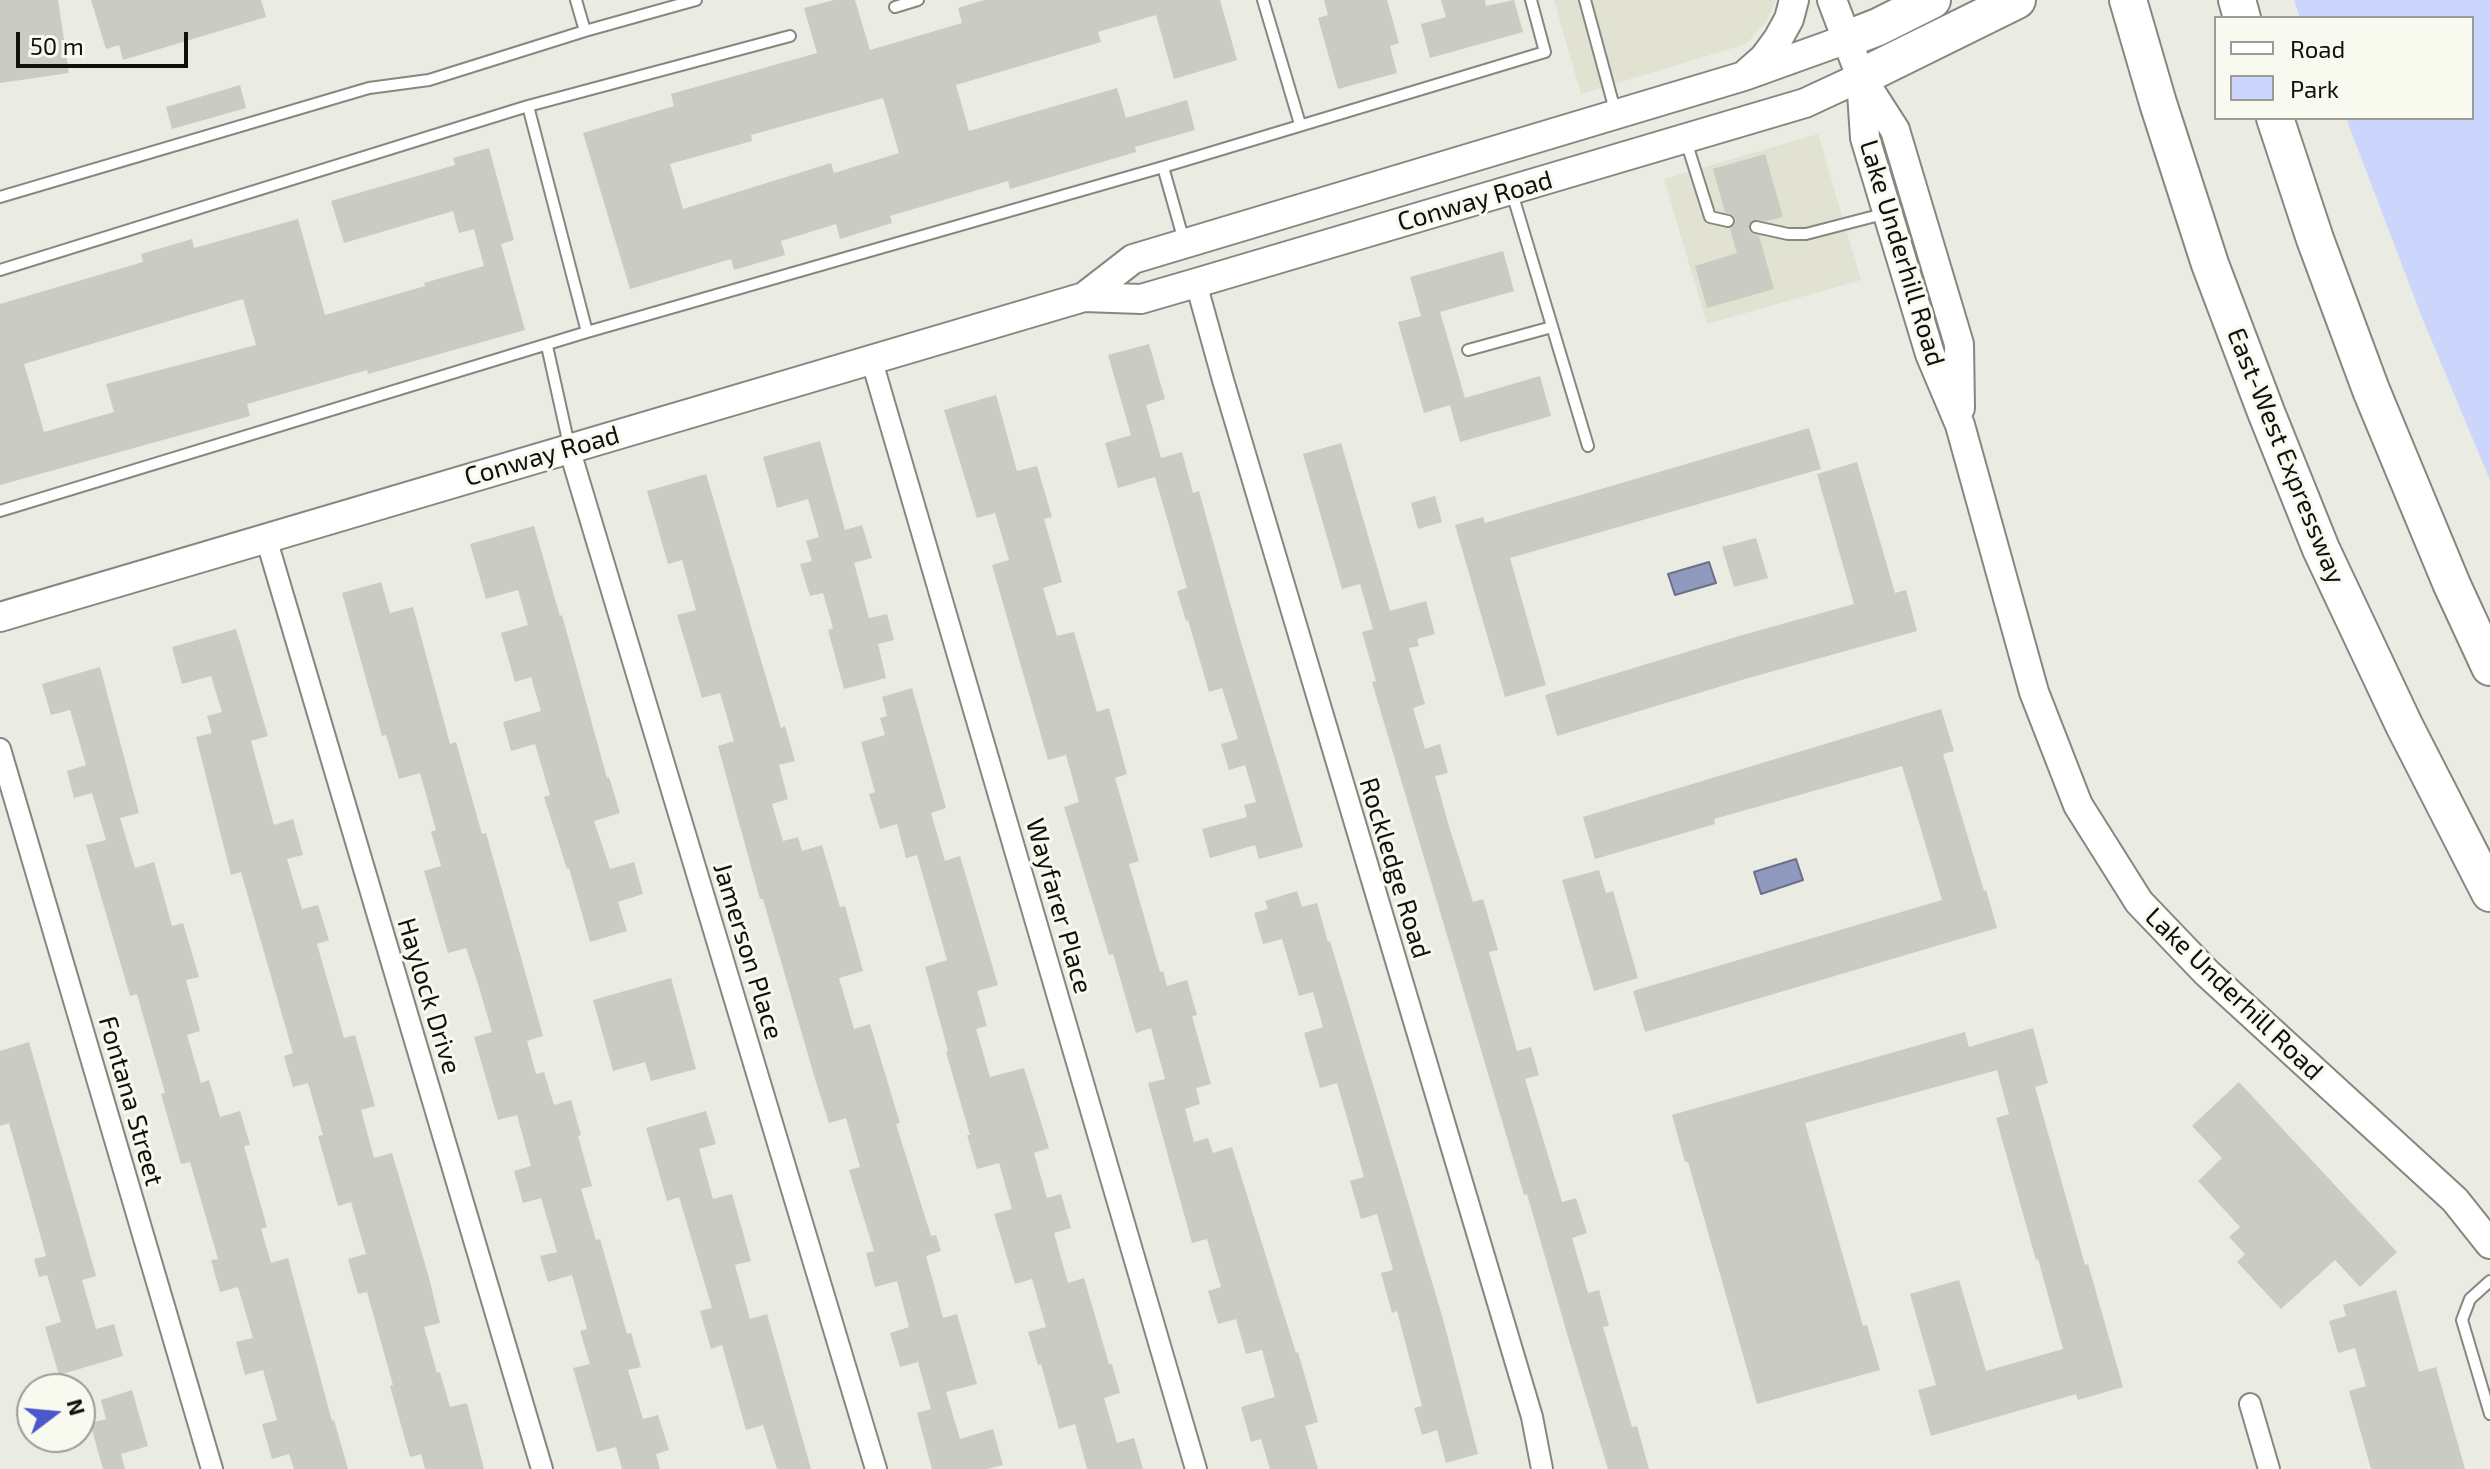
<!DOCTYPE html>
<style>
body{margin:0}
#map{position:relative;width:2490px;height:1469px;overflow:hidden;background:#eaebe2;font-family:"Exo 2",sans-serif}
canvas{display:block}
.legend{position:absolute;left:2214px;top:16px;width:260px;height:104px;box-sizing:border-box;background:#f8f9ef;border:2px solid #9b9c95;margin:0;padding:10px 14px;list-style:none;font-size:24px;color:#10100d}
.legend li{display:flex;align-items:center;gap:16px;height:40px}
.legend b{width:40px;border:2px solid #9b9c95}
.north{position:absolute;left:16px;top:1373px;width:80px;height:80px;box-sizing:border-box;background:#f8f9ef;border:2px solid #9b9c95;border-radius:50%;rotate:74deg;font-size:22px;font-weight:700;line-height:32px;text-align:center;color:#10100d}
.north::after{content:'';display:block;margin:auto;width:28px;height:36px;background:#4c57cd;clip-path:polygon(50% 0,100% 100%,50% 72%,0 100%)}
.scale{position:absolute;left:16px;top:32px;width:172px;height:36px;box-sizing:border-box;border:4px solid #10100d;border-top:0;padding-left:10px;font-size:24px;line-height:28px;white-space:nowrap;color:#10100d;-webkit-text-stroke:6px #f8f9ef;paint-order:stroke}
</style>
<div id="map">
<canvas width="2490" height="1469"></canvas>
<ul class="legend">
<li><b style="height:10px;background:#fff"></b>Road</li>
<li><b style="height:22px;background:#ccd5fb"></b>Park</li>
</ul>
<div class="north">N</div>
<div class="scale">50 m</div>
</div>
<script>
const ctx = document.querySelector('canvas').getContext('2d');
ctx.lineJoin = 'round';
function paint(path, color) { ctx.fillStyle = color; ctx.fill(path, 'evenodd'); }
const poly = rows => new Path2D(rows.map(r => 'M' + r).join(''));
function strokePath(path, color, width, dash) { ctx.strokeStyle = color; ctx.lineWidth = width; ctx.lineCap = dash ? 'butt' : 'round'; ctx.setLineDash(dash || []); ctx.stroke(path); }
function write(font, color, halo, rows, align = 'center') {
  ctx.font = font + ' "Exo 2",sans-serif'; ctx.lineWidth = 6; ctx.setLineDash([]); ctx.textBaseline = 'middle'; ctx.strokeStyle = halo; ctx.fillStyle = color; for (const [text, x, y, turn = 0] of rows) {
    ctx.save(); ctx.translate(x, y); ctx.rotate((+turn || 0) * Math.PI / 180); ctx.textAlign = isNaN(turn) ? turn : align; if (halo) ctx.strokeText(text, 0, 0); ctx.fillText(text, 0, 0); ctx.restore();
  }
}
const built = poly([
 [1554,0,1776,0,1766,22,1746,44,1581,94],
 [1818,134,1861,280,1707,324,1664,179]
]);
const green = poly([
 [2294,0,2490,0,2490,480,2423,320,2346,118,2472,118,2472,18,2300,18]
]);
const water = poly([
 [1709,562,1716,583,1675,595,1668,574,1709,562],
 [1796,859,1803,880,1761,894,1754,872,1796,859]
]);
const building = poly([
 [0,0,58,0,69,73,0,83],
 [91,0,261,0,266,17,123,60,119,45,106,49],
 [834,0,855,0,870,50,962,23,958,8,984,0,1220,0,1237,60,1174,79,1156,15,1098,32,1101,42,956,85,969,131,1117,88,1126,118,1187,100,1195,130,1135,147,1136,152,1010,189,1008,181,890,216,892,223,840,239,836,224,781,241,785,255,734,270,731,259,630,289,583,133,674,106,671,94,817,53,804,8],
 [883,98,899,153,834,173,831,163,683,209,670,164,752,141,751,135],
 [1324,0,1387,0,1399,43,1390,46,1397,73,1338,89,1318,18,1328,15],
 [1441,0,1485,0,1486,6,1514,0,1523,32,1430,58,1421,24,1446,17],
 [240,85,246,108,172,129,166,107],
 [489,148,514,240,501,244,525,330,368,374,367,370,247,404,250,416,0,485,0,304,143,262,141,254,192,239,194,248,298,219,325,315,425,286,424,283,484,266,474,229,459,233,453,211,344,243,331,201,455,165,453,158],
 [243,299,256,345,106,384,114,412,44,432,24,364],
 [1765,154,1783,217,1767,221,1753,220,1748,229,1751,233,1759,236,1774,289,1707,308,1695,266,1737,253,1730,229,1734,226,1736,219,1733,215,1725,212,1713,169],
 [1503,251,1514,291,1440,312,1465,398,1540,376,1551,416,1460,442,1450,405,1424,413,1398,322,1421,316,1410,277],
 [1149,344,1165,399,1146,405,1161,458,1182,452,1193,493,1199,491,1240,639,1303,847,1259,859,1255,845,1210,858,1202,829,1247,817,1244,805,1256,802,1245,765,1229,770,1221,744,1238,739,1222,688,1209,692,1188,620,1186,621,1177,591,1187,588,1155,477,1118,488,1105,443,1131,435,1108,355],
 [996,395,1017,471,1037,466,1052,517,1044,519,1062,582,1043,588,1057,636,1074,632,1097,712,1109,708,1127,774,1115,778,1139,861,1129,864,1160,972,1163,971,1167,986,1187,980,1197,1015,1192,1016,1211,1084,1196,1088,1200,1104,1185,1109,1194,1142,1208,1138,1213,1153,1232,1147,1296,1353,1298,1352,1318,1422,1305,1426,1318,1469,1270,1469,1261,1439,1251,1442,1241,1407,1275,1397,1262,1350,1246,1354,1236,1319,1218,1324,1208,1291,1221,1287,1207,1239,1192,1243,1148,1083,1165,1079,1151,1028,1136,1033,1113,954,1109,955,1064,807,1079,802,1066,755,1048,760,992,565,1009,560,995,513,977,518,944,410],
 [1809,428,1821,469,1510,558,1546,685,1505,697,1455,525,1483,517,1485,523],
 [820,441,845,530,862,525,872,558,854,563,869,618,887,614,894,640,878,644,886,678,844,689,828,630,833,628,823,593,810,596,800,564,812,561,806,541,819,537,808,499,777,508,763,457],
 [1341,443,1390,611,1426,601,1435,634,1417,639,1419,646,1409,648,1425,704,1413,708,1425,749,1440,744,1448,773,1435,776,1448,823,1473,902,1483,899,1498,950,1489,952,1517,1051,1531,1047,1539,1075,1525,1079,1562,1202,1576,1198,1587,1233,1572,1238,1588,1293,1599,1290,1609,1326,1603,1327,1632,1427,1637,1426,1649,1469,1608,1469,1568,1337,1527,1194,1524,1195,1372,682,1376,681,1362,632,1373,629,1360,584,1342,589,1303,454],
 [1857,462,1895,593,1906,590,1917,631,1745,679,1557,736,1545,695,1739,636,1854,604,1817,474],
 [706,474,781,728,785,726,795,761,779,765,788,799,772,804,783,841,798,837,802,851,822,845,840,907,845,906,863,971,839,978,854,1029,870,1024,900,1123,896,1124,931,1236,936,1235,941,1251,926,1256,943,1318,957,1314,977,1384,946,1392,960,1439,993,1429,1003,1465,987,1469,932,1469,917,1413,931,1409,918,1362,900,1367,890,1333,909,1327,897,1281,875,1287,866,1253,874,1251,849,1170,860,1167,846,1118,829,1123,815,1079,763,899,760,899,718,746,734,741,720,693,702,698,677,615,696,610,682,560,668,564,647,491],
 [1435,496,1442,522,1418,529,1411,503],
 [534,526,560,616,562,615,607,778,609,777,620,813,594,821,610,869,634,862,643,894,618,902,627,931,590,942,569,868,567,869,544,797,550,795,535,744,511,751,503,722,541,711,531,677,515,682,501,633,528,625,518,590,486,599,470,544],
 [1756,538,1768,578,1734,587,1722,547],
 [381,582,390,613,413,607,450,744,456,742,482,834,486,833,543,1036,527,1041,536,1074,544,1072,554,1105,571,1100,581,1135,578,1136,592,1186,581,1189,596,1240,600,1239,627,1334,631,1333,641,1367,628,1370,643,1419,658,1415,669,1450,656,1454,660,1469,622,1469,616,1447,597,1452,573,1368,590,1364,580,1331,587,1329,572,1275,548,1282,540,1256,557,1252,541,1198,523,1203,514,1171,531,1166,517,1115,498,1120,474,1037,492,1032,478,984,466,948,448,953,424,871,441,866,431,832,436,830,420,773,399,779,386,735,382,736,342,593],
 [236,629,268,736,251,741,274,825,293,819,303,855,287,859,302,909,318,905,329,940,317,944,344,1038,355,1035,375,1106,361,1110,374,1158,392,1153,428,1274,440,1323,424,1327,437,1373,440,1372,450,1407,467,1403,484,1469,425,1469,421,1454,410,1457,390,1386,393,1385,367,1292,358,1294,348,1259,366,1254,351,1202,338,1206,318,1136,323,1135,308,1083,293,1087,284,1056,293,1053,241,872,231,875,196,737,212,733,207,716,222,712,211,676,182,684,172,647],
 [100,667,139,813,120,818,135,868,154,862,172,926,183,923,199,977,186,980,200,1031,187,1035,201,1083,209,1080,220,1117,240,1111,250,1145,244,1146,267,1227,261,1229,271,1263,288,1258,332,1421,334,1420,348,1469,294,1469,289,1454,272,1459,262,1424,277,1420,263,1370,245,1375,236,1342,253,1338,238,1287,220,1292,211,1260,218,1259,190,1162,181,1164,161,1094,165,1093,137,994,130,996,86,845,106,840,92,793,74,798,67,771,86,765,70,710,51,715,42,684],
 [912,688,946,808,931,813,945,861,960,856,998,985,977,991,987,1026,976,1029,990,1077,1024,1068,1049,1148,1034,1153,1047,1198,1061,1194,1071,1228,1054,1233,1068,1283,1084,1278,1109,1364,1112,1364,1120,1393,1104,1398,1117,1443,1134,1438,1143,1469,1087,1469,1075,1424,1059,1429,1041,1364,1038,1365,1028,1332,1046,1327,1032,1279,1015,1284,994,1214,1012,1209,999,1163,977,1169,967,1135,970,1135,946,1052,948,1051,925,967,947,960,917,855,906,858,897,824,880,829,869,794,875,792,861,742,885,735,880,718,887,716,882,697],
 [1941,709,1954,751,1943,754,1984,891,1986,890,1997,928,1645,1032,1633,991,1942,900,1902,766,1714,819,1715,824,1595,859,1583,817],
 [1599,870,1606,893,1613,891,1638,978,1594,991,1562,880],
 [1297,891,1302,907,1317,903,1328,942,1330,941,1443,1319,1478,1454,1446,1463,1437,1430,1422,1435,1414,1408,1422,1406,1397,1311,1392,1313,1381,1273,1393,1270,1377,1214,1361,1219,1350,1181,1364,1177,1337,1083,1320,1088,1304,1033,1323,1027,1313,992,1299,996,1282,939,1263,944,1254,913,1268,909,1265,901],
 [671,978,696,1069,651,1081,645,1062,613,1071,593,1000],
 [2033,1028,2048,1083,2035,1087,2085,1265,2088,1264,2123,1387,2078,1400,2076,1394,1931,1436,1918,1390,1936,1385,1910,1294,1959,1280,1986,1371,2063,1349,2038,1259,2036,1260,1996,1118,2009,1114,1997,1070,1805,1123,1863,1326,1867,1325,1880,1370,1757,1404,1688,1162,1685,1162,1672,1115,1965,1032,1969,1047],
 [29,1042,96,1276,82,1280,96,1329,114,1324,123,1356,59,1375,45,1327,61,1322,47,1275,39,1277,34,1259,46,1256,9,1123,0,1126,0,1051],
 [2239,1082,2397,1252,2360,1287,2335,1260,2281,1309,2237,1262,2245,1254,2229,1237,2240,1227,2198,1181,2222,1158,2192,1126],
 [706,1111,716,1144,699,1149,713,1199,732,1194,751,1261,735,1265,750,1319,767,1314,811,1469,777,1469,763,1425,746,1430,722,1345,711,1349,700,1311,712,1308,679,1197,667,1201,646,1128],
 [2396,1290,2419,1372,2436,1367,2465,1469,2371,1469,2349,1391,2366,1386,2355,1348,2338,1353,2329,1321,2346,1316,2343,1305],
 [132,1390,148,1446,121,1454,125,1469,103,1469,90,1423,106,1419,101,1400]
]);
const service = poly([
 [576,0,585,31],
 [1263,0,1300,124],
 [1585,0,1616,114],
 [895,7,918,0],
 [528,106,587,332],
 [1686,141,1710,217,1728,221],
 [1163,167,1184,241],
 [1512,193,1588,446],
 [0,197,369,88,429,80,585,31,696,0],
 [1756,227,1788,234,1806,234,1887,213],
 [0,270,528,106,790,36],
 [547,346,569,445],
 [1468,350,1552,327],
 [0,511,587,332,1163,167,1545,52,1531,0],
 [2490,1281,2470,1299,2462,1320,2490,1414]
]);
const minor = poly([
 [1196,283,1223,380,1532,1417,1542,1469],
 [871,358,1196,1469],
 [569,448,876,1469],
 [266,538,542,1469],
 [0,749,212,1469],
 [2250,1404,2269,1469]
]);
const secondary = poly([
 [1832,0,1861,77,1895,130,1959,344,1960,408],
 [1747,73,1764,58,1778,39,1789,19,1794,0],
 [1861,77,1865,138,1930,354,1960,425,2034,692,2078,805,2139,902,2207,973,2455,1200,2490,1244],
 [1084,297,1133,259,1744,76,1847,39],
 [0,617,1084,297,1141,299,1196,283,1805,103,1861,77]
]);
const motorway = poly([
 [2128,0,2158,103,2210,264,2266,412,2321,549,2404,725,2490,893],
 [2237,0,2242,18],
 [1847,39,1878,27,1932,0],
 [1861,77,2017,0],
 [2275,118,2315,239,2371,390,2452,585,2490,667]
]);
const streetNames = [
 ["Conway Road",1475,201,-16],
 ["Lake Underhill Road",1902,253,73],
 ["Conway Road",542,456,-16],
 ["East-West Expressway",2286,456,68],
 ["Rockledge Road",1395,868,73],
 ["Wayfarer Place",1059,906,74],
 ["Jamerson Place",748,951,73],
 ["Lake Underhill Road",2234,994,44],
 ["Haylock Drive",429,996,73],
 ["Fontana Street",131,1101,74]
];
paint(built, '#e1e2d1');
paint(green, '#ccd5fb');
paint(water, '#9099be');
strokePath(water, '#6a7089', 2);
paint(building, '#cacbc2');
strokePath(service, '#86877f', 14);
strokePath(minor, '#86877f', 24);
strokePath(secondary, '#86877f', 32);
strokePath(motorway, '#86877f', 40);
strokePath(service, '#fff', 10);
strokePath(minor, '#fff', 20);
strokePath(secondary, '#fff', 28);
strokePath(motorway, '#fff', 36);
write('26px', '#10100d', '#f8f9ef', streetNames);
</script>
